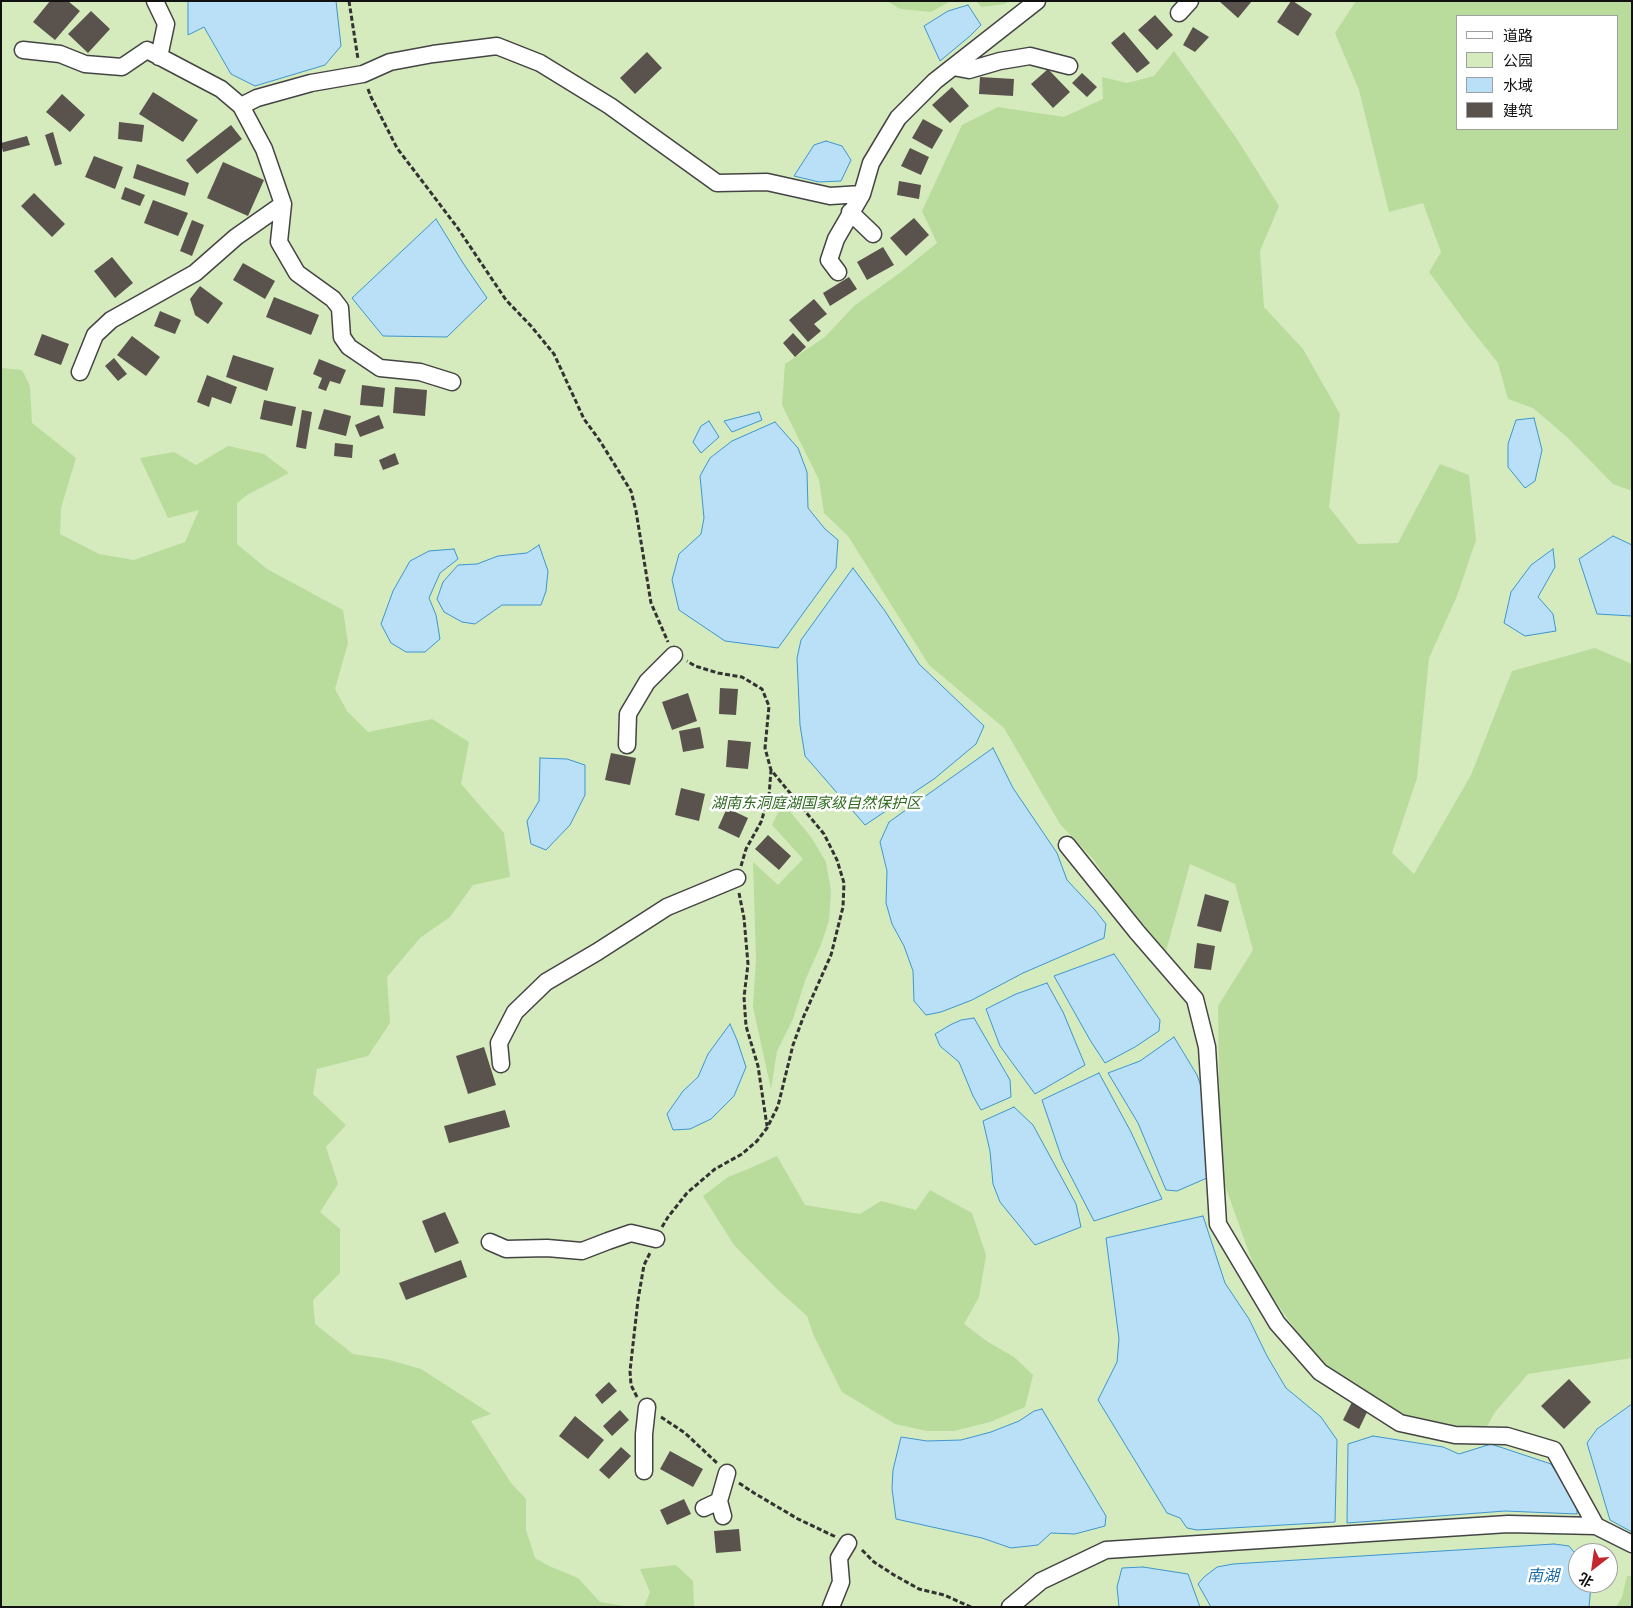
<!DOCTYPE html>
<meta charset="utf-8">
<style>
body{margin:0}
#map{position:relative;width:1633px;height:1608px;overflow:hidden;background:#fffdf5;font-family:"PT Serif","Noto Sans SC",serif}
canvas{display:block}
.frame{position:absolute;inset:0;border:2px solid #111;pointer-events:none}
.legend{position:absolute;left:1456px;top:15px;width:162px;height:115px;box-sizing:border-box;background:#fff;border:1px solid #a0a0a0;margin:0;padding:6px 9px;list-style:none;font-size:15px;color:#111}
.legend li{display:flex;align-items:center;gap:10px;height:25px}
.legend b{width:25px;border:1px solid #a0a0a0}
.north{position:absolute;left:1568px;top:1543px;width:50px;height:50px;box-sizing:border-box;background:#fff;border:1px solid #a0a0a0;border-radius:50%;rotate:210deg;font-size:14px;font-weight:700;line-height:20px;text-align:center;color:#111}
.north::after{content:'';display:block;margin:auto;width:18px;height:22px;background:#c4262e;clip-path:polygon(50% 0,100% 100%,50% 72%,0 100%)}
</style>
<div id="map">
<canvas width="1633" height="1608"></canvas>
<div class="frame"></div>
<ul class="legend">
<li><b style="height:6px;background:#fff"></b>道路</li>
<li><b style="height:14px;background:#d5ebbd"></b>公园</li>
<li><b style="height:14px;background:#b9e0f7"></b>水域</li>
<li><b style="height:14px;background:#5a524d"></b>建筑</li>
</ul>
<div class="north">北</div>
</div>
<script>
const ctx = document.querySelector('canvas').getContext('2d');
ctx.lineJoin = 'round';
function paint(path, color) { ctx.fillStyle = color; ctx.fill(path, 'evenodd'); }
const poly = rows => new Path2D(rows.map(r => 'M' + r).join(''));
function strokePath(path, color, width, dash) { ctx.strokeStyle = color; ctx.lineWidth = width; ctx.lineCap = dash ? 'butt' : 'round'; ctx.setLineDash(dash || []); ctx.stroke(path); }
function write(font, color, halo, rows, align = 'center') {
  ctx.font = font + ' "PT Serif","Noto Sans SC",serif'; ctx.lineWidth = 5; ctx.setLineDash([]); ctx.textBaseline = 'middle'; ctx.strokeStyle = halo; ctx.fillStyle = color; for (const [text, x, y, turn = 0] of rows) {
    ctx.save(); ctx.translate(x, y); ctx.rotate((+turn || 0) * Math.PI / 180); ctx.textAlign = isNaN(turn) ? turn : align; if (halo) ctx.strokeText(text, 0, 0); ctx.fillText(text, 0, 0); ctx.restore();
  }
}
const green = poly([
 [1,1,1632,1,1632,1607,1,1607],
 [1457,16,1617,16,1617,129,1457,129],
 [1578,1553,1608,1553,1608,1583,1578,1583]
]);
const forest = poly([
 [887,1,951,1,931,12,900,9],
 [976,1,1009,1,1005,4,982,7],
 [1356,1,1632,1,1632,491,1613,484,1567,437,1533,408,1508,399,1498,363,1467,324,1429,272,1441,252,1423,203,1389,212,1359,90,1335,33],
 [1617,16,1617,129,1457,129,1457,16],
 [1174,51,1237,139,1279,206,1260,251,1264,307,1303,349,1340,414,1329,507,1358,544,1398,543,1440,464,1469,475,1476,540,1457,596,1429,658,1417,778,1392,853,1414,874,1471,775,1512,671,1595,648,1632,664,1632,1358,1528,1374,1495,1412,1484,1432,1394,1412,1331,1370,1299,1335,1257,1275,1222,1177,1219,1082,1218,1006,1253,950,1235,884,1190,864,1166,951,1112,887,1094,860,1060,824,1004,728,929,665,848,536,824,513,819,480,782,405,785,364,825,337,854,306,901,272,937,243,922,211,962,125,998,107,1064,117,1103,99,1102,77,1127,83,1154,76],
 [1,368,22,370,30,386,32,423,76,458,61,508,60,534,99,554,134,560,185,542,199,510,168,518,140,458,174,452,196,465,228,446,264,454,289,473,247,495,237,503,237,544,267,569,343,610,348,643,335,689,347,711,368,732,432,719,469,742,461,784,504,833,510,877,473,885,450,917,420,938,387,977,390,1023,368,1056,317,1069,313,1094,346,1125,326,1147,338,1184,320,1212,340,1229,340,1273,313,1300,315,1324,353,1354,386,1359,421,1369,491,1414,471,1421,511,1483,526,1499,526,1530,535,1558,549,1566,578,1578,600,1602,630,1607,1,1607],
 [783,803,811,837,826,862,831,891,829,920,822,942,805,981,793,1019,777,1051,771,1089,753,1007,756,959,753,862,778,885,803,859,772,825],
 [777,1156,805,1205,860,1214,881,1201,916,1210,930,1190,972,1213,986,1255,979,1297,964,1324,988,1342,1014,1357,1033,1375,1025,1407,990,1422,954,1431,927,1431,895,1424,842,1392,814,1336,807,1316,778,1290,734,1245,703,1196,728,1177,748,1169],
 [676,1565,693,1581,694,1607,644,1607,650,1592,640,1569],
 [1627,1576,1632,1576,1632,1607,1616,1607,1622,1597]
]);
const water = poly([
 [188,1,336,1,341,46,325,65,255,86,231,74,204,27,188,35,188,1],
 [968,5,981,25,970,36,940,61,924,26,948,11,968,5],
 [826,141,842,146,851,160,841,181,819,182,794,176,814,145,826,141],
 [436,219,463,263,487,298,447,337,383,336,352,298,436,219],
 [759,412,762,420,732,432,724,421,759,412],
 [1534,418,1542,450,1535,481,1525,488,1508,467,1508,444,1516,420,1534,418],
 [709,421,719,437,701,453,693,442,701,426,709,421],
 [775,422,798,448,807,472,808,508,825,529,838,540,836,568,778,648,725,641,679,610,672,580,679,554,701,534,704,518,700,476,710,458,732,441,775,422],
 [1613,536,1632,545,1632,616,1597,614,1579,559,1613,536],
 [539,545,548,571,546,591,541,605,502,605,475,624,462,622,444,612,437,599,443,582,458,565,477,564,498,556,527,553,539,545],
 [454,549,458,559,440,573,429,598,436,615,440,639,425,652,406,652,391,643,381,624,393,591,410,561,429,551,454,549],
 [1553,549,1555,567,1538,597,1553,614,1556,631,1525,636,1504,623,1511,592,1531,565,1553,549],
 [853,568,885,611,919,664,984,726,976,744,934,779,865,825,805,756,800,725,797,658,801,640,853,568],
 [993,748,1013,788,1057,853,1067,880,1095,910,1106,924,1104,938,1023,973,972,1000,941,1012,926,1015,914,1001,913,971,904,946,892,924,886,903,887,871,880,842,889,822,993,748],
 [540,758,567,759,585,765,585,795,570,825,546,850,531,844,527,821,539,801,540,758],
 [1114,954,1160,1020,1159,1031,1135,1047,1105,1063,1090,1040,1054,976,1114,954],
 [1047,983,1063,1012,1085,1065,1035,1094,1000,1046,986,1009,1016,994,1047,983],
 [974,1018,1010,1080,1011,1097,981,1110,973,1096,959,1062,940,1046,935,1034,950,1025,961,1020,974,1018],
 [730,1024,737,1040,746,1067,734,1096,711,1119,690,1129,673,1130,667,1114,683,1091,698,1077,708,1054,730,1024],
 [1174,1037,1197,1075,1207,1103,1207,1178,1177,1191,1166,1190,1138,1123,1108,1073,1140,1061,1174,1037],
 [1099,1073,1131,1132,1162,1199,1094,1221,1062,1159,1042,1100,1099,1073],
 [1014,1107,1033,1125,1076,1204,1081,1227,1035,1245,1000,1202,993,1184,990,1151,983,1121,1014,1107],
 [1203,1216,1225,1283,1249,1319,1267,1356,1286,1388,1321,1417,1337,1440,1335,1522,1197,1530,1187,1528,1180,1518,1167,1513,1098,1400,1117,1362,1119,1339,1106,1238,1203,1216],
 [1632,1404,1632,1532,1610,1520,1587,1443,1597,1429,1632,1404],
 [1042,1409,1106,1516,1105,1526,1075,1534,1051,1533,1038,1545,1011,1548,982,1538,896,1519,892,1489,893,1470,901,1437,927,1441,961,1440,991,1432,1019,1421,1034,1411,1042,1409],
 [1373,1436,1443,1447,1459,1454,1491,1444,1551,1464,1577,1506,1577,1514,1505,1511,1347,1523,1348,1444,1373,1436],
 [1554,1544,1569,1546,1578,1557,1578,1583,1590,1583,1591,1585,1589,1607,1211,1607,1198,1584,1204,1577,1217,1567,1233,1564,1554,1544],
 [1143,1567,1188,1574,1200,1607,1119,1607,1117,1587,1122,1568,1143,1567]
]);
const building = poly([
 [50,1,68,1,80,11,55,40,33,22],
 [1219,1,1252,1,1238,18],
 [1291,1,1293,1,1312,14,1298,36,1277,22],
 [91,11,110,29,88,53,68,34],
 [1155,15,1173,35,1157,50,1138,30],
 [1193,27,1209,37,1195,52,1183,45],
 [1124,32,1150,63,1137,73,1111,43],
 [647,52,662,68,635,94,620,78],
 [1048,69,1070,92,1053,108,1031,84],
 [1082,73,1097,87,1087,97,1072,83],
 [980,77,1014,79,1013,96,979,94],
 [952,87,969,106,950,123,932,105],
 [153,92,198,120,183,142,139,114],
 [62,94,85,115,70,132,46,112],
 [923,119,943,130,932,149,912,138],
 [119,122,144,125,142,142,118,139],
 [231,125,242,139,197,174,186,160],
 [53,132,62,164,55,166,45,135],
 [27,136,30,145,3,152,1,143],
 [910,148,929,157,921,175,901,166],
 [94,156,123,167,115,189,85,177],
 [223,162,264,180,248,216,207,198],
 [137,164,189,183,185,196,133,178],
 [899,181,921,185,919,199,897,195],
 [125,187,145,195,140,206,121,199],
 [34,193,65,224,52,237,21,206],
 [153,200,188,213,178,236,144,223],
 [914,218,929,235,906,256,890,238],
 [192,220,204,225,192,256,180,251],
 [883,247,894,265,867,280,857,262],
 [112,257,133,283,115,298,94,271],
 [243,263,275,281,265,299,233,280],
 [849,277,857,289,830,306,823,293],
 [200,286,223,303,208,324,195,315,190,299],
 [274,297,319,315,311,335,266,317],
 [814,299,827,314,814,324,821,331,808,342,789,320],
 [160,311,181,320,175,334,154,326],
 [793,333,806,347,795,357,783,343],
 [42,334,69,344,61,365,34,355],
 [132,336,160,357,146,376,117,355],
 [233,355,274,368,267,391,226,377],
 [114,358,127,374,118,381,105,366],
 [319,359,346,370,340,384,330,381,326,391,318,388,322,378,313,374],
 [207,375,237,387,231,404,212,397,209,407,197,402],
 [362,385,385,388,383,407,360,405],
 [395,387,427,390,425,416,393,413],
 [264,400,296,407,292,426,260,419],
 [324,409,351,416,346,436,318,429],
 [302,410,312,412,306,449,296,447],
 [379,415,384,428,360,437,355,425],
 [335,443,353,445,352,458,334,456],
 [395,453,399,464,383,470,379,460],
 [720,688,738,689,736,715,719,714],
 [688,693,697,721,672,730,662,702],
 [700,727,704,748,683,752,679,731],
 [728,740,751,742,748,769,726,767],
 [611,753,636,758,630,785,605,780],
 [681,788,705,794,699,821,675,815],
 [727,808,748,818,739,838,718,828],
 [768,835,791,856,779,870,755,849],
 [1205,894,1229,901,1221,932,1197,926],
 [1197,943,1215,946,1211,970,1194,968],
 [484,1047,496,1085,468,1094,456,1056],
 [505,1110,510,1127,449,1143,444,1126],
 [445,1212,459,1243,435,1253,422,1221],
 [461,1260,467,1277,406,1300,399,1283],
 [1569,1379,1591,1402,1564,1429,1541,1406],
 [609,1382,617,1391,602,1404,595,1395],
 [1352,1402,1368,1410,1359,1429,1343,1420],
 [620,1410,629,1420,612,1436,603,1426],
 [575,1416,604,1440,588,1459,559,1436],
 [621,1447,631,1456,609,1479,599,1470],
 [670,1451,703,1469,693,1487,660,1469],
 [684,1499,691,1514,667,1525,660,1510],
 [739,1529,741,1551,716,1553,714,1531]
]);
const path = poly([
 [349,1,358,59],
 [368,89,371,97,397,148,457,227,506,300,531,326,554,354,584,419,600,441,631,491,636,511,651,603,668,642],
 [741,866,746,849,761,822,769,796,771,770],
 [739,893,744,918,748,964,744,997,746,1026,758,1066,767,1126],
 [662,1227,668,1217,687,1193,715,1169,742,1154,757,1141,767,1128,778,1106,793,1045,803,1018,831,955,843,907,844,883,837,860,824,834,771,770,765,748,769,706,762,689,742,677,718,673,695,666,687,661],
 [637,1397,631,1385,630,1371,638,1300,644,1265,650,1253],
 [661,1417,685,1433,718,1464],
 [739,1483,754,1493,798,1519,836,1537],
 [862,1550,874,1562,894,1575,919,1589,944,1595,971,1607]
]);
const minor = poly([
 [155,1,166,24,159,57],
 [1179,13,1190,1],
 [23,50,60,54,85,64,122,67,147,50,221,89,241,106],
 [953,67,969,70,1000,61,1030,56,1069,66],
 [850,212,873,234],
 [838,272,829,260,836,239,862,194],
 [80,372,95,335,111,320,195,273,236,237,283,204],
 [452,382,420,372,380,368,349,347,342,337,340,308,333,299,297,273,279,242,283,204,264,149,241,106,257,98,311,83,363,74,390,62,433,54,497,46,540,63,610,106,717,183,767,182,830,196,862,194,871,163,898,118,935,81,1037,1],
 [627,745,628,714,647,682,674,655],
 [1067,845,1137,932,1195,999,1207,1047,1218,1224,1277,1323,1320,1372,1400,1423,1455,1435,1507,1436,1554,1450,1596,1526],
 [501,1064,499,1043,515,1012,546,982,597,952,667,907,737,878],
 [490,1242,506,1249,547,1248,582,1251,608,1241,631,1233,656,1239],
 [644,1471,644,1434,647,1407],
 [704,1508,719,1501],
 [723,1516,719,1501,727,1473],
 [831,1607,841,1582,839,1558,848,1543],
 [1010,1607,1041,1581,1106,1550,1508,1524,1596,1526,1632,1544]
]);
const parkNames = [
 ["湖南东洞庭湖国家级自然保护区",816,804]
];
const waterNames = [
 ["南湖",1543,1576]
];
paint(green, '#d5ebbd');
paint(forest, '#b9dc9c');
paint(water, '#b9e0f7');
strokePath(water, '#3f96cf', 1);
paint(building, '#5a524d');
strokePath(minor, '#444', 19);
strokePath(path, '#333', 3, [5, 2.5]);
strokePath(minor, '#fff', 16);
write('italic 15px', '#2f6b1f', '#fff', parkNames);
write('italic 16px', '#1768a6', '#fff', waterNames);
</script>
